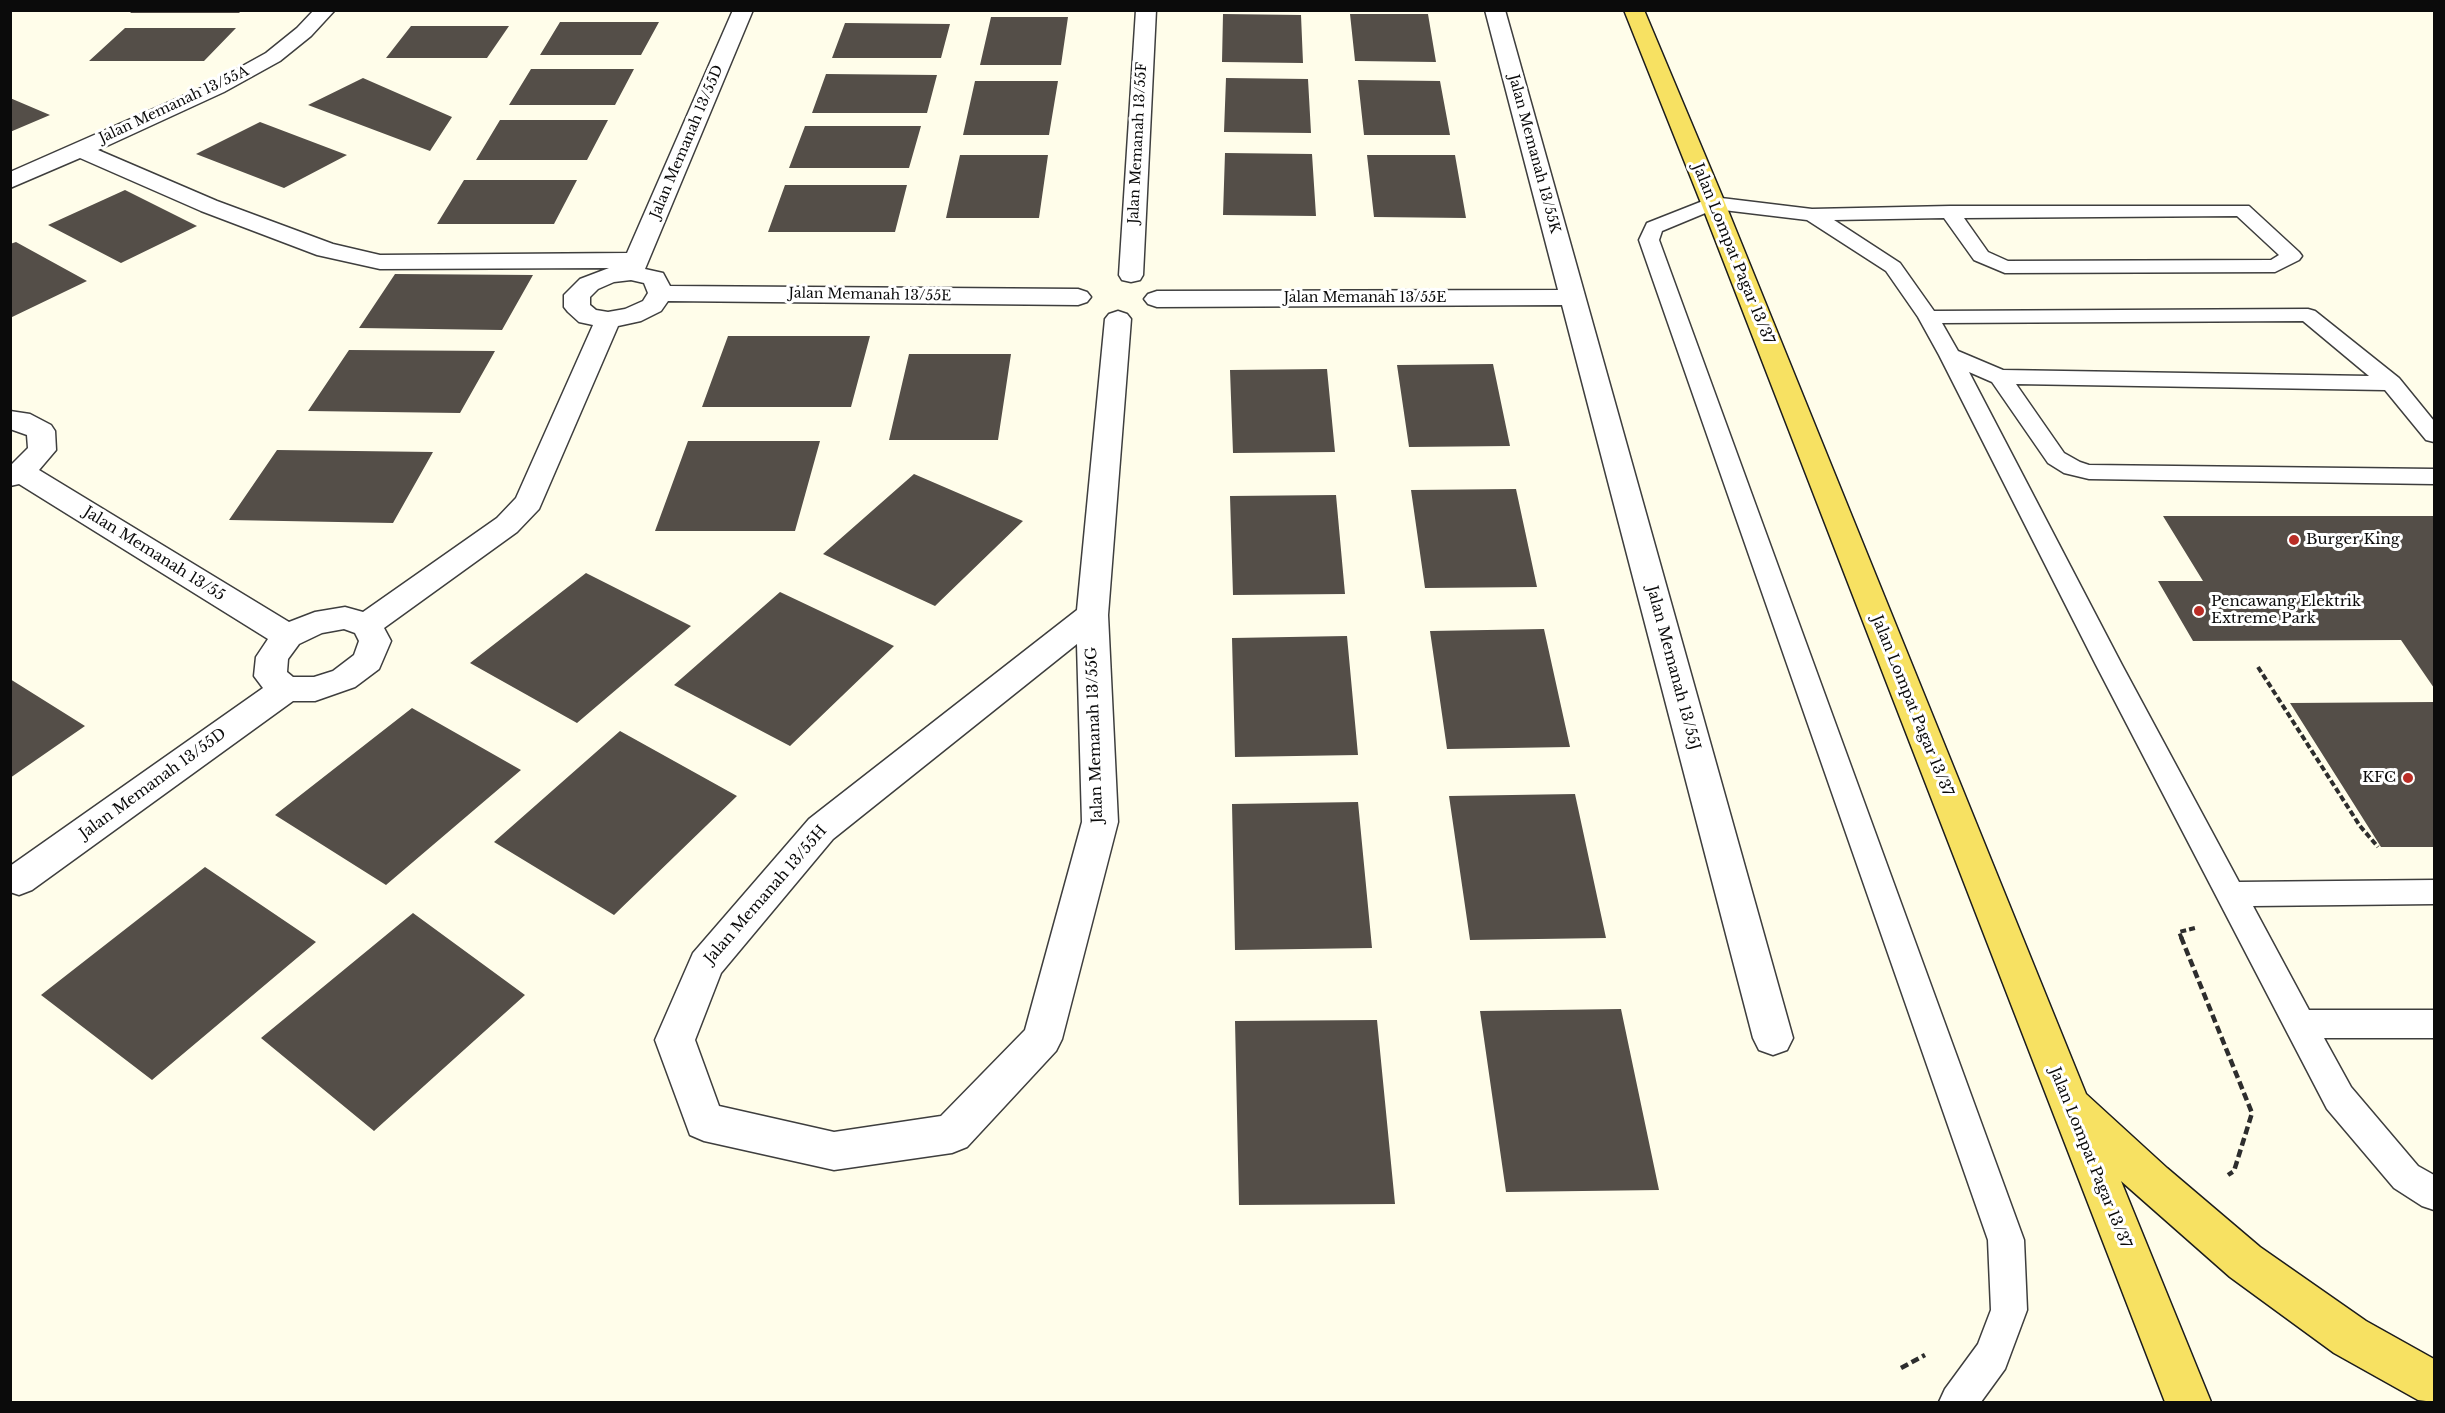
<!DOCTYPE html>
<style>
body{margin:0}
#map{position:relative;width:2445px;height:1413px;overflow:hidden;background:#fffdea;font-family:"Libre Baskerville",serif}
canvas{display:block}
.frame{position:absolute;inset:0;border:12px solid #0b0b0b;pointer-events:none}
</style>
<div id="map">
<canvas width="2445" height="1413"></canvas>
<div class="frame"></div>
</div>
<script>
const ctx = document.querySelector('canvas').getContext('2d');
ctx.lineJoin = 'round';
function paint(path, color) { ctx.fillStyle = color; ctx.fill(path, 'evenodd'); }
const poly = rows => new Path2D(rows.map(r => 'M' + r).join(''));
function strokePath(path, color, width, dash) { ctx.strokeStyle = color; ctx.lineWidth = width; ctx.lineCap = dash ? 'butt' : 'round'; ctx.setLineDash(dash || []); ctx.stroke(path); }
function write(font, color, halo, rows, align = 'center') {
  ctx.font = font + ' "Libre Baskerville",serif'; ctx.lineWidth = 6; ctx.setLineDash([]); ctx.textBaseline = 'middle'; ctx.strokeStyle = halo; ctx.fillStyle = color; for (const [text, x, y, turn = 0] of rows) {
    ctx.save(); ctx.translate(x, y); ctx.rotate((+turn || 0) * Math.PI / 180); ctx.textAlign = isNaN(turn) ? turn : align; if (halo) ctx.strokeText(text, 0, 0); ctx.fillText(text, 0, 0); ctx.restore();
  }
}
const building = poly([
 [133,10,242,10,239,13,130,13],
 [1223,14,1301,15,1303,63,1222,62],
 [1350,14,1428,14,1436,62,1355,61],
 [991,17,1068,17,1061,65,980,65],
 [560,22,659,22,641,55,540,55],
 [845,23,950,24,941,58,832,58],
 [411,26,509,26,487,58,386,58],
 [125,28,236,28,204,61,89,61],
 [531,69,634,69,615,105,509,105],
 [826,74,937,75,927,113,812,113],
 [363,78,452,117,430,151,308,105],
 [1226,78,1308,79,1311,133,1224,132],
 [1358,80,1440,81,1450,135,1364,135],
 [975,81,1058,81,1049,135,963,135],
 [10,98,50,115,10,132],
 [500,120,608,120,587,160,476,160],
 [260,122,347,155,284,188,196,154],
 [805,126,921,126,909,168,789,168],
 [1225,153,1312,154,1316,216,1223,215],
 [960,155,1048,155,1039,218,946,218],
 [1367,155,1455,155,1466,218,1374,217],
 [464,180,577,180,554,224,437,224],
 [785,185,907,185,895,232,768,232],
 [125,190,197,226,121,263,48,225],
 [16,242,87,281,10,318,10,244],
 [395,274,533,275,502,330,359,328],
 [728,336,870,336,851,407,702,407],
 [349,350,495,351,460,413,308,411],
 [909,354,1011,354,998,440,889,440],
 [1493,364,1510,446,1409,447,1397,365],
 [1327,369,1335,452,1233,453,1230,370],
 [688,441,820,441,795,531,655,531],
 [277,450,433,452,393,523,229,520],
 [914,474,1023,521,935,606,823,554],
 [1516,489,1537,587,1425,588,1411,490],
 [1336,495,1345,594,1233,595,1230,496],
 [2163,516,2434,516,2434,688,2401,640,2193,641,2158,581,2203,581],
 [586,573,691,626,577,723,470,663],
 [780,592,894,646,790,746,674,685],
 [1544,629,1570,747,1447,749,1430,631],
 [1347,636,1358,755,1235,757,1232,638],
 [10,679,85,726,10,778],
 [2434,702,2434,847,2381,847,2290,703],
 [412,708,521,770,386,885,275,815],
 [620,731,737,796,614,915,494,842],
 [1575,794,1606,938,1470,940,1449,796],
 [1358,802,1372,948,1235,950,1232,804],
 [205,867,316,942,152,1080,41,995],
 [413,913,525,995,374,1131,261,1038],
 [1621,1009,1659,1190,1506,1192,1480,1011],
 [1377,1020,1395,1204,1239,1205,1235,1021]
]);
const pathFar1 = poly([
 [2258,667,2360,826,2378,847],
 [2182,939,2179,932,2195,928]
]);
const path = poly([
 [2181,937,2252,1113,2234,1171,2228,1175],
 [1901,1368,1925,1355]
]);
const lane = poly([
 [1713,197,1812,209,1950,206,2249,206,2299,252,2302,256,2299,260,2275,272,2005,273,1974,260,1944,218,1834,220,1900,263,1934,311,2308,309,2315,311,2399,378,2434,421,2434,442,2426,440,2385,390,2016,384,2064,453,2080,462,2089,465,2434,469,2434,484,2089,479,2064,473,2048,463,1992,382,1969,372,2122,665,2239,882,2434,880,2434,904,2253,906,2309,1010,2434,1010,2434,1038,2324,1038,2351,1087,2418,1166,2434,1175,2434,1210,2422,1206,2394,1188,2327,1109,2096,665,1939,355,1918,317,1886,271,1807,220,1715,209,1662,231,1659,240,2024,1240,2027,1310,2005,1369,1981,1402,1939,1402,1945,1389,1978,1344,1991,1310,1988,1240,1639,240,1647,223,1713,197],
 [2237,216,2279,255,2271,260,2008,261,1988,252,1964,218,2237,216],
 [2303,321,2369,376,2003,370,1958,351,1942,323,2303,321]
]);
const street = poly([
 [314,10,335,10,311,36,280,61,224,92,98,150,217,201,333,244,380,255,627,253,733,10,753,10,645,269,663,273,670,286,1078,289,1087,292,1091,297,1087,302,1078,305,668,301,661,311,641,321,618,326,539,509,517,532,384,628,391,641,379,669,355,687,315,701,293,701,32,890,19,895,10,892,10,866,263,688,254,676,256,657,268,639,19,484,10,486,10,466,28,448,27,435,10,429,10,411,30,414,51,425,55,431,56,450,39,470,289,622,315,612,345,607,363,612,497,518,516,498,593,325,579,322,568,312,564,307,564,295,580,279,609,268,380,269,317,255,201,211,80,158,10,188,10,172,210,84,266,53,297,28,314,10],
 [631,280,644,283,648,293,643,301,625,309,608,312,596,310,590,305,590,297,598,289,614,282,631,280],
 [344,629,355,633,359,641,354,655,333,671,314,677,293,677,287,672,288,659,299,644,322,633,344,629],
 [1136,10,1156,10,1143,275,1140,280,1131,282,1122,280,1119,275,1136,10],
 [1485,10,1505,10,1793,1038,1787,1050,1773,1055,1759,1050,1753,1038,1562,305,1157,307,1148,304,1144,299,1148,294,1157,291,1558,290,1485,10],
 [1118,311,1127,314,1131,319,1108,615,1118,822,1062,1039,1056,1051,967,1147,952,1153,834,1170,704,1141,690,1135,655,1040,693,953,809,819,1077,610,1105,319,1109,314,1118,311],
 [1077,644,1082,822,1025,1030,941,1116,834,1132,719,1106,695,1040,721,973,833,839,1077,644]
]);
const primary = poly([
 [1624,10,1644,10,1725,203,2086,1094,2167,1168,2260,1247,2366,1321,2434,1359,2434,1402,2418,1400,2334,1353,2230,1277,2121,1181,2211,1402,2165,1402,1701,203,1624,10]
]);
const markers = [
 [2294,540,6,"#b92d26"],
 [2199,611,6,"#b92d26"],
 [2408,778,6,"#b92d26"]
];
const farStreetnames = [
 ["Jalan Memanah 13/55A",174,105,-25],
 ["Jalan Memanah 13/55D",687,142,-67],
 ["Jalan Memanah 13/55F",1138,143,-87],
 ["Jalan Memanah 13/55K",1534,154,75],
 ["Jalan Memanah 13/55E",870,295,1],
 ["Jalan Memanah 13/55E",1365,298]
];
const streetNames = [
 ["Jalan Lompat Pagar 13/37",1733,254,68],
 ["Jalan Memanah 13/55",154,554,32],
 ["Jalan Memanah 13/55J",1673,668,75],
 ["Jalan Lompat Pagar 13/37",1912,706,68],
 ["Jalan Memanah 13/55G",1095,735,-92],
 ["Jalan Memanah 13/55D",153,784,-36],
 ["Jalan Memanah 13/55H",766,895,-49],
 ["Jalan Lompat Pagar 13/37",2090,1158,68]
];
const poiNames = [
 ["Burger King",2306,540],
 ["Pencawang Elektrik",2211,602],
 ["Extreme Park",2211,619],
 ["KFC",2396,778,"right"]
];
paint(building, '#544e48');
strokePath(lane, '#3e3e3e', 3);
strokePath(street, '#3e3e3e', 3);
strokePath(primary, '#1c1c1c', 3);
strokePath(pathFar1, '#2d2d2d', 4, [6, 3]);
strokePath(path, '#2d2d2d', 4.5, [8, 4]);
paint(lane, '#fff');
paint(street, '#fff');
paint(primary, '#f7e162');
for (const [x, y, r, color] of markers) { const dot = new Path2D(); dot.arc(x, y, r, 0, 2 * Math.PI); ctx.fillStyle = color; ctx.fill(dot); strokePath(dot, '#fff', 2); }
write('14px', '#0b0b0b', '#fff', farStreetnames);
write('15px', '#0b0b0b', '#fff', streetNames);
write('15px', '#0b0b0b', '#fff', poiNames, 'left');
</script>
